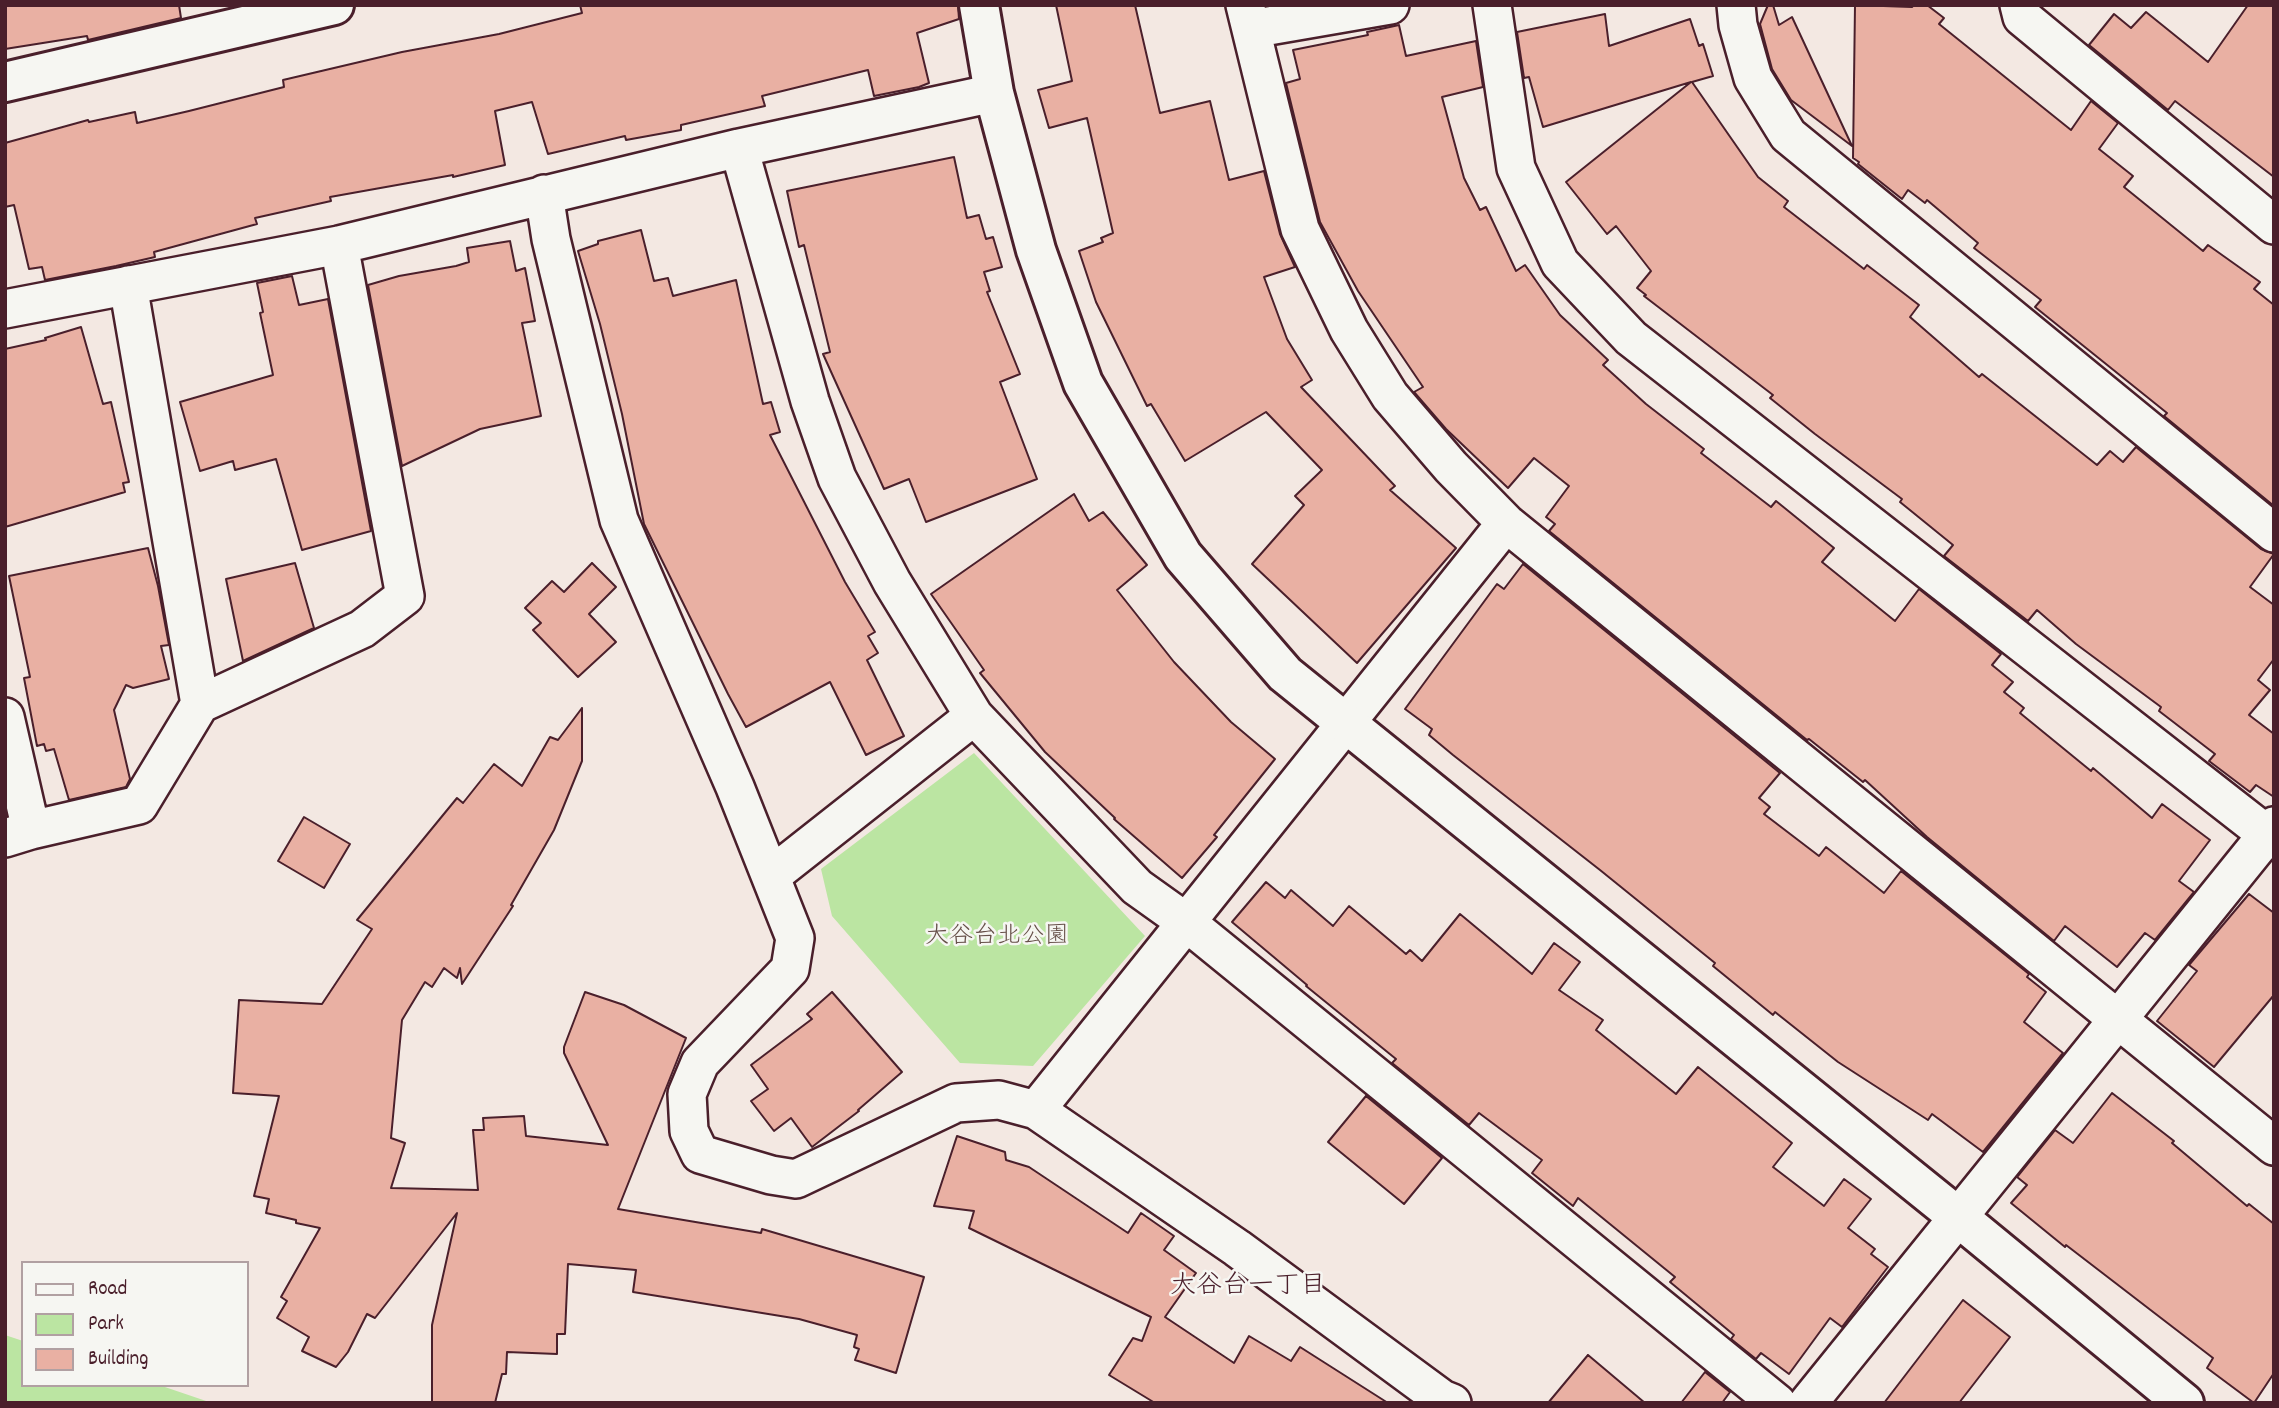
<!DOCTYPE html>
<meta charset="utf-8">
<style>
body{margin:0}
#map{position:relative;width:2279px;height:1408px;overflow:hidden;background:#f3e8e2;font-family:Dekko,sans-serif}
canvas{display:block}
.frame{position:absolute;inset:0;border:7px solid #4a1f2b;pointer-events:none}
.legend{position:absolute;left:21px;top:1261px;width:228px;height:126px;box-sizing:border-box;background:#f6f6f2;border:2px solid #b1a0a2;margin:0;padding:9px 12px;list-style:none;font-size:21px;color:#4a1f2b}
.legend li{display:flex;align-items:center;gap:14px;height:35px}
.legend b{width:35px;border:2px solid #b1a0a2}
</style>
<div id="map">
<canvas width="2279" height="1408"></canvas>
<div class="frame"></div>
<ul class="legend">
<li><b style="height:9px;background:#f6f6f2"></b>Road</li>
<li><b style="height:19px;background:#bbe5a2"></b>Park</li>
<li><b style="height:19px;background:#e9b0a3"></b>Building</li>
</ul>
</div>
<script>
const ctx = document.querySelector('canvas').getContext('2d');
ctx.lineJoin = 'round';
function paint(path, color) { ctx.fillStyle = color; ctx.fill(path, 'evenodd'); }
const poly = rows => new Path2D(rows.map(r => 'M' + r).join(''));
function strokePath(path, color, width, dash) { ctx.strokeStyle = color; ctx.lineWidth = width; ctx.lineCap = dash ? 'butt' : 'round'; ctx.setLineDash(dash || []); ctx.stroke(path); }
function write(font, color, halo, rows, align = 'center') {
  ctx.font = font + ' Dekko,"Klee One",sans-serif'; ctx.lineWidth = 5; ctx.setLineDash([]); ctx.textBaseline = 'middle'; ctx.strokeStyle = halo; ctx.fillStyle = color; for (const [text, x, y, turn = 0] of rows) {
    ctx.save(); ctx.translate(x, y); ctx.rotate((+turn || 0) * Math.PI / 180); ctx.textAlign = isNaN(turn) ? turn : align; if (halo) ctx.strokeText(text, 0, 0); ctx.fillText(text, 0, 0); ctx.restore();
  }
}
const green = poly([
 [974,753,1145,936,1033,1066,960,1063,832,916,821,869],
 [5,1335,23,1341,23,1385,159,1385,212,1403,5,1403]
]);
const building = poly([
 [5,5,179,5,181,18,88,40,87,36,5,49,5,5],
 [580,5,958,5,959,19,917,33,929,83,919,87,874,96,868,70,762,96,765,106,681,125,681,130,626,140,625,136,548,154,532,102,495,111,505,165,453,177,453,175,330,197,331,201,255,218,257,224,154,252,155,257,116,266,45,280,42,267,29,269,14,205,5,207,5,143,88,120,89,122,135,112,137,123,189,111,284,87,283,80,402,52,499,34,582,13,580,5],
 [1056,5,1135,5,1160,113,1210,101,1229,180,1264,171,1280,234,1295,267,1264,277,1287,339,1312,380,1301,387,1395,486,1390,490,1456,548,1357,663,1252,564,1304,505,1295,496,1322,470,1266,412,1185,461,1151,404,1147,406,1096,302,1079,251,1103,242,1101,238,1113,233,1087,118,1049,128,1038,90,1072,81,1056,5],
 [1768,5,1773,5,1779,25,1792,17,1852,146,1791,100,1772,69,1760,24,1768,5],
 [1855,5,1912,7,1914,5,1927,5,1944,18,1939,24,2071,130,2091,101,2118,123,2099,149,2133,176,2124,187,2203,251,2208,245,2260,282,2254,289,2274,305,2274,506,2164,416,2167,413,2035,307,2041,300,1974,248,1978,243,1927,200,1925,203,1908,190,1902,199,1858,164,1859,162,1853,158,1855,5],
 [2248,5,2274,5,2274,177,2175,101,2168,110,2089,45,2114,14,2131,28,2146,12,2208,62,2248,5],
 [1605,14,1609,46,1690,19,1699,46,1703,44,1713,76,1692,82,1758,177,1788,201,1784,207,1864,269,1867,265,1919,305,1910,317,1979,377,1982,374,2097,465,2110,451,2123,462,2136,447,2261,549,2274,554,2250,587,2274,605,2274,659,2258,680,2270,690,2249,715,2274,734,2274,797,2256,785,2250,792,2209,761,2215,754,2159,711,2161,707,2076,644,2037,610,2028,621,1944,556,1953,545,1900,502,1902,499,1815,434,1770,398,1773,395,1644,296,1646,295,1637,288,1651,271,1616,226,1607,234,1566,182,1691,82,1543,127,1529,77,1524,78,1517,32,1605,14],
 [1399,25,1406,56,1476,41,1483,87,1442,97,1464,178,1480,210,1486,207,1516,271,1525,265,1560,315,1608,360,1603,365,1646,404,1704,449,1701,453,1771,507,1776,501,1834,548,1822,562,1895,621,1919,589,2001,654,1992,665,2013,682,2004,692,2024,708,2020,713,2091,771,2093,768,2152,818,2162,804,2210,840,2179,881,2194,892,2155,940,2145,933,2117,967,2065,926,2054,941,1927,837,1865,780,1863,782,1809,739,1807,740,1549,531,1555,524,1546,517,1569,486,1534,458,1508,488,1446,429,1414,392,1423,387,1358,291,1320,222,1286,83,1300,79,1293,50,1368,35,1367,32,1399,25],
 [954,157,967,218,979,215,986,239,993,237,1002,267,984,272,990,291,987,292,1020,374,1000,382,1037,479,926,522,909,479,884,489,823,354,830,352,804,245,799,247,787,191,954,157],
 [641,230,654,281,668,278,673,296,736,280,763,404,771,402,780,432,770,435,845,582,875,632,868,636,878,653,867,660,904,736,866,755,830,682,746,727,728,694,644,524,622,414,600,324,578,251,598,244,598,241,641,230],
 [510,241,516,271,525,268,535,321,522,323,541,416,480,429,402,466,368,285,399,276,456,266,469,262,467,248,510,241],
 [292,276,299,305,328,299,371,531,302,550,276,459,235,470,233,461,200,471,180,402,273,375,260,313,263,312,257,283,292,276],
 [81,327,103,404,111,402,129,482,123,483,125,492,5,527,5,349,46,340,45,338,81,327],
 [1074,494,1089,521,1103,512,1147,565,1117,590,1174,662,1231,722,1275,759,1214,835,1217,837,1182,878,1114,819,1115,818,1045,752,980,673,984,670,931,594,1074,494],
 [148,548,158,586,169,645,161,646,169,679,133,688,126,685,114,710,130,779,126,787,69,800,54,749,46,751,44,744,37,746,24,678,30,677,9,576,148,548],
 [295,563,314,628,243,661,226,579,295,563],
 [592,563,616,587,589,614,616,642,578,677,533,630,541,623,525,608,552,581,564,592,592,563],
 [1523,564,1780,773,1759,798,1770,807,1764,814,1819,856,1826,847,1884,893,1901,871,2029,974,2027,977,2046,992,2024,1022,2063,1053,1983,1152,1932,1114,1928,1120,1838,1062,1775,1012,1773,1015,1713,966,1715,963,1600,870,1453,755,1429,735,1432,729,1405,709,1497,584,1504,589,1523,564],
 [582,708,582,761,554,830,511,905,513,906,462,984,460,968,457,978,444,968,432,987,425,982,402,1020,391,1138,405,1143,391,1188,478,1190,473,1130,484,1130,483,1118,524,1116,526,1136,608,1145,564,1053,564,1047,585,992,624,1005,686,1038,618,1209,761,1233,762,1229,924,1277,896,1373,855,1360,859,1349,854,1347,857,1335,799,1319,633,1292,636,1270,568,1264,565,1334,557,1334,557,1354,507,1352,506,1374,502,1374,495,1403,432,1403,432,1325,457,1213,375,1318,367,1314,348,1352,336,1367,302,1351,309,1337,277,1318,287,1301,281,1297,320,1228,296,1223,296,1220,266,1213,269,1199,254,1196,279,1096,233,1093,239,1000,322,1004,372,929,357,920,457,798,463,803,494,764,522,786,550,737,558,740,582,708],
 [304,817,350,844,324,888,278,861,304,817],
 [1266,882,1285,898,1291,890,1333,926,1349,906,1406,954,1410,950,1422,961,1460,914,1532,974,1554,943,1580,962,1559,990,1603,1020,1596,1030,1676,1094,1698,1067,1792,1143,1773,1167,1824,1206,1844,1179,1871,1199,1848,1228,1875,1249,1871,1254,1888,1267,1842,1327,1830,1318,1789,1374,1761,1353,1756,1359,1731,1339,1734,1335,1670,1282,1675,1277,1578,1198,1573,1206,1532,1173,1542,1160,1479,1113,1469,1125,1392,1063,1396,1059,1306,986,1307,985,1232,922,1266,882],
 [2249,894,2274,913,2274,995,2214,1067,2157,1021,2197,971,2189,965,2249,894],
 [832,992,902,1072,858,1110,859,1111,812,1147,791,1118,774,1131,751,1101,768,1089,751,1065,812,1019,807,1014,832,992],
 [2112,1093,2174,1141,2172,1143,2247,1206,2249,1204,2274,1224,2274,1373,2254,1403,2207,1368,2213,1358,2066,1245,2065,1247,2011,1203,2027,1185,2017,1177,2055,1130,2073,1143,2112,1093],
 [1366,1096,1442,1158,1404,1204,1328,1142,1366,1096],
 [957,1136,1005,1152,1006,1160,1029,1167,1128,1233,1141,1213,1174,1236,1164,1250,1196,1273,1165,1317,1234,1363,1249,1336,1291,1361,1300,1347,1388,1403,1155,1403,1109,1375,1133,1338,1142,1341,1151,1317,969,1228,974,1211,934,1206,957,1136],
 [1963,1300,2010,1337,1959,1403,1884,1403,1963,1300],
 [1588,1355,1645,1403,1548,1403,1588,1355],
 [1705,1372,1730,1392,1722,1403,1681,1403,1705,1372]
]);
const minor = poly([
 [1245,5,1300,229,1349,330,1390,396,1451,467,1506,523,2274,1146],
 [1492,5,1516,168,1560,263,1631,338,2274,840],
 [1736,5,1738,25,1753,78,1788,135,2274,533],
 [2019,5,2022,17,2274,225],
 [1251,29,1390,5],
 [739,148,810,401,837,478,892,582,974,716,1137,887,1186,922,1777,1403],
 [544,194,551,239,619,520,735,787,795,938,790,969,700,1063,687,1094,689,1131,700,1154,771,1175,796,1179,956,1103,999,1100,1036,1110,1237,1248,1442,1399,1452,1403],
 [128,285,200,704],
 [5,309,339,245,739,148,994,93],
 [5,717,31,830],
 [5,838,31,830,139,805,200,704,362,629,405,596,339,245],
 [771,876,974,716],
 [1036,1110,1506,523],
 [1808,1403,2274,826]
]);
const tertiary = poly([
 [979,5,994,93,1036,250,1083,383,1183,556,1285,674,1958,1217,2184,1403],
 [5,82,334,5]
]);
const parkNames = [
 ["大谷台北公園",997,939]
];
const neighbourhoodNames = [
 ["大谷台一丁目",1248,1288]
];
paint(green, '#bbe5a2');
paint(building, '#e9b0a3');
strokePath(building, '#4a1f2b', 2);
strokePath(minor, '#4a1f2b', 42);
strokePath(tertiary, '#4a1f2b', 44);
strokePath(minor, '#f6f6f2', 37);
strokePath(tertiary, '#f6f6f2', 38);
write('24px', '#665049', '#f6f6f2', parkNames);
write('26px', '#4a1f2b', '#f6f6f2', neighbourhoodNames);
</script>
